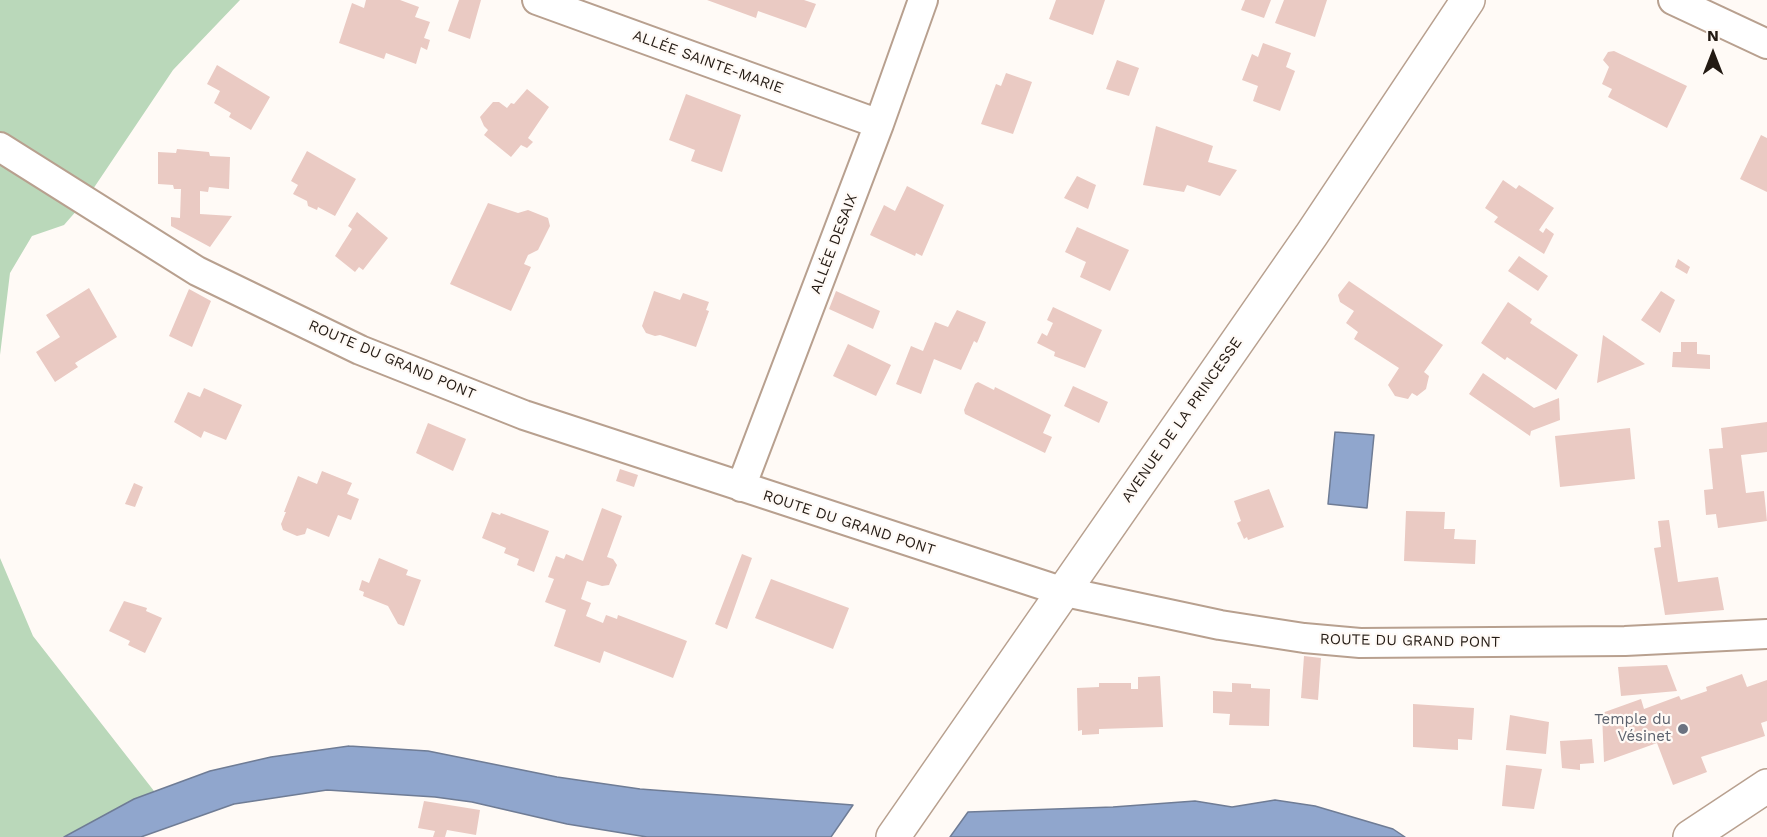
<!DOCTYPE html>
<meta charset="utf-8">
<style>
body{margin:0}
#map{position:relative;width:1767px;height:837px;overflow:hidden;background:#fffaf6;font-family:"Work Sans",sans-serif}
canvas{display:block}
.north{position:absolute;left:1683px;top:24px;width:60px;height:60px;-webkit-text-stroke:4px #fffaf6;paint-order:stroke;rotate:0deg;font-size:16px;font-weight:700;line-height:24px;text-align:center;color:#231a13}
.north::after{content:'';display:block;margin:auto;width:21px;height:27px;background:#231a13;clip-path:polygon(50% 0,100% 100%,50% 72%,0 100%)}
</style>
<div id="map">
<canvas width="1767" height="837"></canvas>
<div class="north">N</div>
</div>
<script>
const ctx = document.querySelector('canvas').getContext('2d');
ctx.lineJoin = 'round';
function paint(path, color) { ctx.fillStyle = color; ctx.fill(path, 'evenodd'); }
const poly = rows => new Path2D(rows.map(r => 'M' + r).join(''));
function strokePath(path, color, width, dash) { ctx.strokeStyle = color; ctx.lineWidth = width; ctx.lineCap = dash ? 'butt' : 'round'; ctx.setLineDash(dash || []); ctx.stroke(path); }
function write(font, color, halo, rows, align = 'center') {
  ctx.font = font + ' "Work Sans",sans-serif'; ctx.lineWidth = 4.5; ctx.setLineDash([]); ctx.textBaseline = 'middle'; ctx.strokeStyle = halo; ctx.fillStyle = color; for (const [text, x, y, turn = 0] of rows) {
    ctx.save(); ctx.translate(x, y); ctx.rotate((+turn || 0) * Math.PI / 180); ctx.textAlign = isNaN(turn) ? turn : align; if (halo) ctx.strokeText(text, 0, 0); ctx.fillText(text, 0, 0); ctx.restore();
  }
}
const green = poly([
 [0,0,240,0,173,70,85,201,64,225,32,236,10,273,0,355],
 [0,558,33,636,154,791,92,837,0,837]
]);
const water = poly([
 [1335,432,1374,435,1367,508,1328,504,1335,432],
 [349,746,428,751,557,777,640,789,853,805,831,837,647,837,567,824,472,802,435,797,327,790,234,804,141,837,64,837,134,799,210,771,271,757,349,746],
 [1275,800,1315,806,1393,829,1405,837,950,837,968,812,1113,807,1195,801,1232,807,1275,800]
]);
const building = poly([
 [366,0,400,0,419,7,415,17,430,22,424,38,430,40,427,50,421,47,416,64,386,53,384,59,339,43,352,3,364,8],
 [459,0,481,0,470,39,448,31],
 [707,0,804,0,816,4,806,28,758,11,756,18],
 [1056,0,1105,0,1093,35,1049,19],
 [1245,0,1271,0,1264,18,1241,10],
 [1284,0,1327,0,1315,37,1275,23],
 [1263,43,1291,53,1286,67,1295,71,1280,111,1253,101,1258,86,1242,80,1252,54,1258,57],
 [1614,51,1687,86,1667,128,1608,97,1612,89,1602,84,1609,67,1603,60,1608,52],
 [1117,60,1139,68,1129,96,1106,89],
 [217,65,270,97,251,130,229,117,231,113,214,103,220,91,207,84],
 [1006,73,1032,82,1013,134,981,124,996,84,1001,86],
 [527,89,549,107,528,138,533,142,527,148,521,145,511,157,484,135,488,130,484,126,480,117,493,102,499,102,507,108,511,103,514,104],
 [686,94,741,115,722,172,691,161,695,150,669,140],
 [1156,126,1213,146,1208,162,1237,170,1220,196,1187,185,1184,192,1143,185],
 [1761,135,1767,138,1767,192,1740,179],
 [177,149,209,152,210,156,230,157,229,189,209,187,208,192,200,191,200,214,232,216,210,247,171,226,171,217,180,218,181,189,174,189,173,185,158,184,158,152,176,153],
 [307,151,356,179,335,216,318,207,317,210,308,206,307,201,293,194,298,185,291,181],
 [1077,176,1096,185,1088,209,1064,198],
 [1503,180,1516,189,1519,185,1554,208,1539,230,1543,233,1546,228,1554,234,1544,254,1494,222,1498,217,1485,208],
 [907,186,944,205,922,256,916,253,915,256,870,235,884,205,895,211],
 [488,203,518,213,528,210,548,218,550,226,538,250,528,255,524,264,531,267,511,311,450,284],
 [357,212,388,238,363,270,359,267,355,272,335,256,352,229,348,226],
 [1077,227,1129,250,1110,291,1080,277,1086,262,1065,252],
 [1519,256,1548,276,1538,291,1508,271],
 [1678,259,1690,267,1687,274,1675,267],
 [1349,281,1443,345,1424,372,1429,376,1426,389,1417,396,1412,393,1408,399,1395,396,1388,385,1399,368,1354,339,1358,332,1346,323,1354,311,1340,302,1338,295],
 [89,288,117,337,75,363,78,367,55,382,36,352,60,337,46,315],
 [189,289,211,301,192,347,169,336],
 [654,291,680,300,683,293,709,302,706,310,709,311,696,347,660,335,655,336,646,333,642,326],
 [836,291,880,311,873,329,829,309],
 [1661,291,1675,300,1660,333,1641,320],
 [1508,302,1532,319,1530,323,1578,355,1556,390,1507,357,1505,360,1481,343],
 [1053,307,1102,330,1085,368,1054,356,1055,352,1037,343,1042,333,1047,336,1053,323,1047,320],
 [957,310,986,322,977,343,974,341,961,370,934,359,921,394,896,384,911,346,923,351,935,322,948,327],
 [1603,335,1625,350,1645,364,1597,383],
 [1681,342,1697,342,1697,354,1710,355,1710,369,1672,367,1673,352,1681,352],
 [848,344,891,365,876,396,833,376],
 [1483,373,1534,408,1559,398,1560,420,1531,431,1530,436,1469,394],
 [978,382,994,390,995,387,1051,415,1043,433,1052,437,1045,453,965,414,964,410,975,384],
 [1073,386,1108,402,1099,423,1064,406],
 [204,388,242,405,226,440,204,431,201,438,174,422,188,392,200,397],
 [1767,422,1767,452,1741,455,1746,493,1764,491,1767,521,1718,528,1716,514,1706,515,1704,490,1713,489,1709,449,1723,448,1721,428],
 [428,423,466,439,453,471,416,453],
 [1630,428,1635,479,1560,487,1555,436],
 [620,469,638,475,634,487,616,481],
 [322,471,352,483,347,494,359,499,351,520,338,515,329,537,307,528,305,534,297,536,283,530,281,524,286,512,284,512,298,476,317,484],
 [134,483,143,487,135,507,125,504],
 [1269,489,1284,527,1248,540,1247,537,1244,539,1237,523,1241,521,1234,501],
 [602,508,622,516,607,557,613,559,617,565,609,585,602,586,587,581,581,599,591,603,586,616,603,623,606,615,617,619,618,615,687,641,673,678,604,651,600,663,554,646,566,610,545,602,554,579,548,577,556,556,564,559,566,554,583,561],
 [1406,511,1445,512,1444,529,1455,529,1454,539,1476,540,1475,564,1404,561],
 [492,512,500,515,501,513,549,531,534,572,517,565,519,559,504,553,506,548,482,538],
 [1669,520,1678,582,1718,577,1724,610,1665,615,1654,548,1661,547,1658,521],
 [742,554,752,558,727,629,715,624],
 [379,558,408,570,406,575,421,580,404,626,398,624,388,606,363,596,364,592,359,590,362,580,369,583],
 [771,579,849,608,833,649,755,618],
 [124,601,147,608,146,611,162,618,145,653,128,645,130,641,109,631],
 [1304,656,1321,658,1318,700,1301,698],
 [1667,665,1677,691,1621,696,1618,667],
 [1742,674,1747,687,1767,680,1767,721,1761,723,1765,736,1701,757,1707,772,1673,785,1657,743,1604,762,1602,713,1641,699,1644,709,1679,696,1681,700,1707,691,1706,687],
 [1160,676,1163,727,1099,729,1099,734,1082,735,1082,730,1078,731,1077,688,1099,687,1099,683,1131,683,1131,689,1138,689,1138,677],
 [1232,683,1251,684,1251,688,1270,689,1269,726,1229,725,1230,714,1213,713,1213,691,1232,692],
 [1413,704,1474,708,1472,740,1458,739,1458,750,1413,747],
 [1510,715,1549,722,1546,754,1506,750],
 [1592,739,1594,763,1580,764,1580,770,1562,768,1560,741],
 [1506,765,1542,769,1534,809,1502,806],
 [424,801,480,810,476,835,447,830,445,837,433,837,435,831,418,828]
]);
const minor = poly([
 [537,0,879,124],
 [1673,0,1767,44],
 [0,147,197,271,360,350,524,415,1061,591,1220,625,1304,638,1360,643,1625,641,1767,634],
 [741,487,879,124,923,0]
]);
const tertiary = poly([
 [893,837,1312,234,1468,0],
 [1690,837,1767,786]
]);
const markers = [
 [1683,729,6,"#6b7280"]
];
const streetNames = [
 ["ALLÉE SAINTE-MARIE",708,62,20],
 ["ALLÉE DESAIX",834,244,-69],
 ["ROUTE DU GRAND PONT",392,360,23],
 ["AVENUE DE LA PRINCESSE",1182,420,-55],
 ["ROUTE DU GRAND PONT",849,523,18],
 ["ROUTE DU GRAND PONT",1410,641,1]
];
const worshipNames = [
 ["Temple du",1671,720],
 ["Vésinet",1671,737]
];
paint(green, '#bad8ba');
paint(water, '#90a6cd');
strokePath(water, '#6f7c95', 1.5);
paint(building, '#eacac3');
strokePath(minor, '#b8a08f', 32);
strokePath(tertiary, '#b8a08f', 36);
strokePath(minor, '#fff', 28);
strokePath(tertiary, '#fff', 33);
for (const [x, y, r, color] of markers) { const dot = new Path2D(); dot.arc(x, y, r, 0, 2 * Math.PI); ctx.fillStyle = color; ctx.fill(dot); strokePath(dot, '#fffaf6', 2); }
write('15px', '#231a13', '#fffaf6', streetNames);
write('15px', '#5b616d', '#fffaf6', worshipNames, 'right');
</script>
